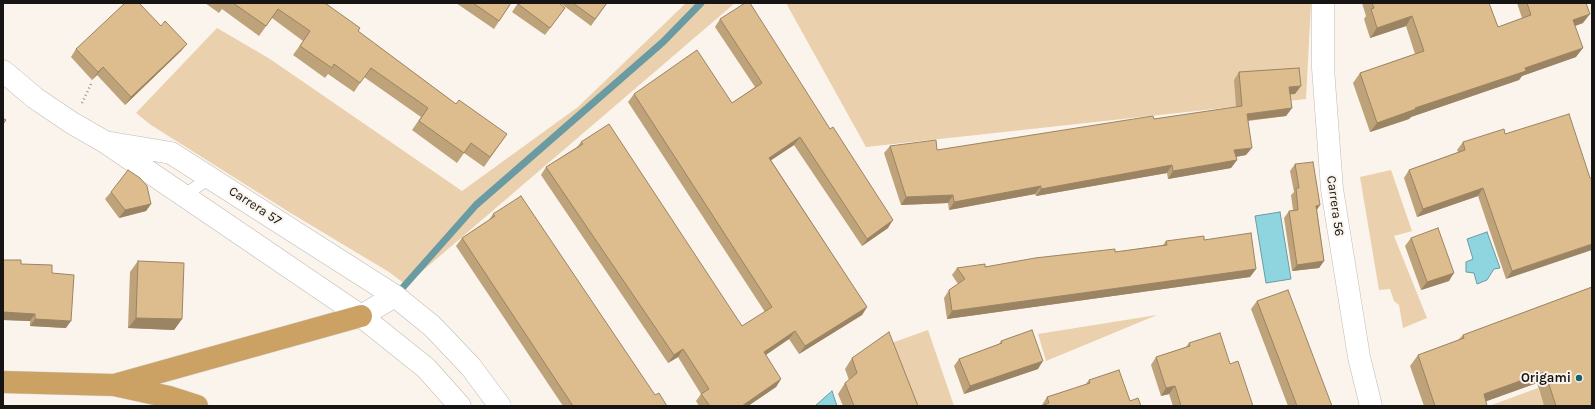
<!DOCTYPE html>
<style>
body{margin:0}
#map{position:relative;width:1595px;height:409px;overflow:hidden;background:#faf4ec;font-family:Karla,sans-serif}
canvas{display:block}
.frame{position:absolute;inset:0;border:4px solid #171513;pointer-events:none}
</style>
<div id="map">
<canvas width="1595" height="409"></canvas>
<div class="frame"></div>
</div>
<script>
const ctx = document.querySelector('canvas').getContext('2d');
ctx.lineJoin = 'round';
function paint(path, color) { ctx.fillStyle = color; ctx.fill(path, 'evenodd'); }
const poly = rows => new Path2D(rows.map(r => 'M' + r).join(''));
function strokePath(path, color, width, dash) { ctx.strokeStyle = color; ctx.lineWidth = width; ctx.lineCap = dash ? 'butt' : 'round'; ctx.setLineDash(dash || []); ctx.stroke(path); }
function write(font, color, halo, rows, align = 'center') {
  ctx.font = font + ' Karla,sans-serif'; ctx.lineWidth = 4; ctx.setLineDash([]); ctx.textBaseline = 'middle'; ctx.strokeStyle = halo; ctx.fillStyle = color; for (const [text, x, y, turn = 0] of rows) {
    ctx.save(); ctx.translate(x, y); ctx.rotate((+turn || 0) * Math.PI / 180); ctx.textAlign = isNaN(turn) ? turn : align; if (halo) ctx.strokeText(text, 0, 0); ctx.fillText(text, 0, 0); ctx.restore();
  }
}
const green = poly([
 [686,3,735,3,406,285,389,272,289,212,151,125,136,113,217,28,270,59,462,191,578,107],
 [786,3,1311,3,1306,99,866,147],
 [1391,170,1412,231,1394,236,1427,318,1403,328,1399,305,1394,301,1390,289,1379,290,1360,177],
 [1157,315,1046,361,1038,334],
 [928,330,954,406,907,406,886,345],
 [1538,388,1544,406,1489,406]
]);
const water = poly([
 [1280,212,1291,279,1266,283,1255,216,1280,212],
 [1487,232,1500,268,1494,269,1487,280,1477,284,1474,273,1466,272,1466,262,1473,259,1467,239,1487,232],
 [832,391,837,406,815,406,832,391]
]);
const stream = poly([
 [397,294,476,205,663,42,701,3]
]);
const path = poly([
 [82,103,91,84]
]);
const lane = poly([
 [183,196,211,177]
]);
const street = poly([
 [1323,3,1323,68,1332,189,1359,357,1371,406],
 [3,71,35,98,72,123,105,142,361,316],
 [111,143,171,153,395,296]
]);
const secondary = poly([
 [460,406,426,368,361,316,395,296,432,326,471,367,500,406]
]);
const highway = poly([
 [3,382,114,385,169,397,197,406],
 [114,385,361,316]
]);
const wall = poly([
 [205,3,325,3,358,31,456,104,507,134,484,167,464,153,457,163,412,130,421,117,364,77,354,92,328,74,325,78,293,55,303,41,272,18,259,36,222,9,219,13],
 [456,3,511,3,494,29],
 [518,3,565,8,545,35,512,12],
 [560,3,607,3,591,26],
 [1362,3,1489,3,1498,27,1522,18,1517,3,1586,3,1583,23,1575,26,1576,57,1522,76,1519,80,1411,117,1409,119,1370,132,1353,83,1360,73,1415,54,1406,26,1370,38,1364,19,1366,16],
 [720,19,888,228,862,246,794,145,771,160,867,307,862,315,799,354,789,339,766,355,781,379,776,387,748,406,699,406,696,401,701,394,678,357,668,363,541,175,546,167,577,147,581,142,742,326,765,312,628,102,634,94,732,103,755,87,715,27],
 [161,26,187,44,181,51,125,105,97,75,92,80,71,57,76,49],
 [1239,72,1295,94,1290,94,1292,108,1286,116,1248,121,1246,155,1236,157,1237,160,1231,168,1168,179,1167,173,1036,196,1035,194,949,210,948,203,901,205,884,153,890,146,937,150,1154,119,1236,107,1234,80],
 [1505,134,1590,178,1506,279,1478,196,1417,217,1404,178,1409,170,1458,152,1457,150,1463,142],
 [1295,164,1320,205,1317,210,1324,261,1319,268,1292,271,1284,218,1289,211,1293,210,1291,195,1294,192,1290,171],
 [111,192,151,204,146,211,119,218,105,199],
 [493,214,655,395,667,406,563,406,456,246,462,238,489,220],
 [1411,238,1449,281,1421,290,1405,246],
 [1204,240,1256,269,1250,277,947,319,944,298,949,290,958,284,952,275,957,268,985,267,1115,252,1163,245,1166,241],
 [3,260,52,273,66,328,30,326,30,321,3,320],
 [138,261,182,319,174,330,128,328,130,272],
 [1592,287,1592,406,1544,406,1537,383,1486,401,1487,406,1424,406,1410,366,1418,355,1458,340,1463,335],
 [1257,301,1332,406,1288,406,1251,309],
 [1001,341,1038,369,964,394,954,366,959,359,999,344],
 [1189,343,1230,364,1253,406,1173,406,1169,394,1161,396,1151,365,1156,357,1186,347],
 [852,358,918,406,843,406,838,394,845,383,849,380,845,369],
 [1089,380,1130,401,1042,406,1042,405,1047,397,1085,385]
]);
const shadedWall = poly([
 [1590,14,1583,23,1566,29,1573,20],
 [1412,16,1406,26,1370,38,1377,28],
 [187,44,181,51,125,105,131,97],
 [1583,48,1576,57,1522,76,1519,80,1411,117,1409,119,1370,132,1377,123,1415,108,1525,68],
 [103,67,97,75,92,80,98,72],
 [1301,86,1295,94,1284,95,1289,87],
 [1292,108,1286,116,1241,121,1247,114],
 [800,137,794,145,764,165,769,158],
 [1252,148,1246,155,1229,158,1234,150],
 [1237,160,1231,168,1168,179,1173,171],
 [1172,165,1167,173,1036,196,1041,189],
 [1041,186,1035,194,949,210,954,202],
 [1483,188,1478,196,1417,217,1423,209],
 [953,195,948,203,901,205,906,197],
 [151,204,146,211,119,218,125,210],
 [1320,205,1315,212,1316,206],
 [893,220,888,228,862,246,867,239],
 [1592,244,1592,250,1506,279,1512,271],
 [1324,261,1319,268,1292,271,1297,265],
 [1256,269,1250,277,947,319,952,311],
 [1454,273,1449,281,1421,290,1427,282],
 [867,307,862,315,799,354,805,346],
 [3,312,35,314,30,321,3,320],
 [136,318,182,319,174,330,128,328],
 [35,319,71,321,66,328,30,326],
 [795,331,789,339,758,360,764,352],
 [683,349,678,357,668,363,674,355],
 [1043,361,1038,369,964,394,970,386],
 [1545,372,1537,383,1476,405,1484,394],
 [781,379,776,387,748,406,742,406],
 [1175,386,1169,394,1161,396,1166,388]
]);
const building = poly([
 [125,3,139,3,161,26,165,21,187,44,131,97,103,67,98,72,76,49,125,3],
 [233,3,325,3,360,28,358,31,456,104,459,100,507,134,490,157,471,143,464,153,419,121,428,108,371,68,360,83,334,64,332,68,300,46,310,31,278,9,266,26,233,3],
 [473,3,511,3,499,21,473,3],
 [518,3,559,3,565,8,550,28,518,4,518,3],
 [573,3,607,3,595,19,573,3],
 [745,3,750,3,830,129,833,127,893,220,867,239,800,137,769,158,867,307,805,346,795,331,764,352,781,379,742,406,710,406,701,394,709,389,683,349,674,355,546,167,583,144,581,142,609,124,742,326,772,307,634,94,697,50,732,103,762,83,720,19,745,3],
 [1372,3,1489,3,1498,27,1531,15,1527,3,1586,3,1590,14,1573,20,1583,48,1525,68,1526,71,1415,108,1416,109,1377,123,1360,73,1424,51,1412,16,1377,28,1371,9,1374,8,1372,3],
 [1299,68,1301,86,1289,87,1292,108,1247,114,1252,148,1234,150,1237,160,1173,171,1172,165,1041,189,1041,186,954,202,953,195,906,197,890,146,936,140,937,150,1121,121,1153,116,1154,119,1242,106,1239,72,1299,68],
 [1569,114,1590,178,1592,178,1592,244,1512,271,1483,188,1423,209,1409,170,1465,150,1463,142,1504,129,1505,134,1569,114],
 [3,118,6,120,3,124,3,118],
 [1313,162,1320,205,1316,206,1324,261,1297,265,1289,211,1298,210,1296,188,1299,188,1295,164,1313,162],
 [128,170,140,178,147,186,151,204,125,210,111,192,128,170],
 [521,196,655,395,659,393,667,406,573,406,462,238,495,216,493,214,521,196],
 [1438,228,1454,273,1427,282,1411,238,1438,228],
 [1251,233,1256,269,952,311,949,290,965,279,957,268,985,264,985,267,1035,258,1115,249,1115,252,1167,245,1166,241,1204,236,1204,240,1251,233],
 [3,260,21,260,21,264,52,265,52,273,74,275,71,321,35,319,35,314,3,312,3,260],
 [138,261,184,263,182,319,136,318,138,261],
 [1592,287,1592,406,1556,406,1545,372,1484,394,1487,406,1435,406,1418,355,1464,338,1463,335,1592,287],
 [1288,290,1332,406,1297,406,1257,301,1288,290],
 [1032,330,1043,361,970,386,959,359,1002,343,1001,341,1032,330],
 [889,332,918,406,854,406,845,383,857,373,852,358,889,332],
 [1220,333,1230,364,1238,361,1253,406,1181,406,1175,386,1166,388,1156,357,1190,346,1189,343,1220,333],
 [1119,370,1130,401,1138,398,1141,406,1042,406,1049,403,1047,397,1090,383,1089,380,1119,370]
]);
const markers = [
 [1579,378,4,"#16636d"]
];
const streetNames = [
 ["Carrera 57",255,206,33],
 ["Carrera 56",1335,206,82]
];
const poiNames = [
 ["Origami",1571,378]
];
paint(green, '#ead0ac');
paint(water, '#8ed5e0');
strokePath(water, '#6a9ba2', 1);
strokePath(stream, '#6a9ba2', 7);
strokePath(lane, '#c0bab3', 13);
strokePath(street, '#c0bab3', 23);
strokePath(secondary, '#c0bab3', 23);
strokePath(highway, '#d5d5d5', 23);
strokePath(path, '#9a9590', 2.5, [1, 3]);
strokePath(lane, '#fff', 12);
strokePath(street, '#fff', 22);
strokePath(secondary, '#fff', 22);
strokePath(highway, '#cca264', 22);
paint(wall, '#bea27a');
paint(shadedWall, '#9b8463');
paint(building, '#ddbc8e');
strokePath(building, '#9b8463', 1);
for (const [x, y, r, color] of markers) { const dot = new Path2D(); dot.arc(x, y, r, 0, 2 * Math.PI); ctx.fillStyle = color; ctx.fill(dot); strokePath(dot, '#faf4ec', 1.5); }
write('13px', '#171513', '#faf4ec', streetNames);
write('bold 13px', '#171513', '#faf4ec', poiNames, 'right');
</script>
